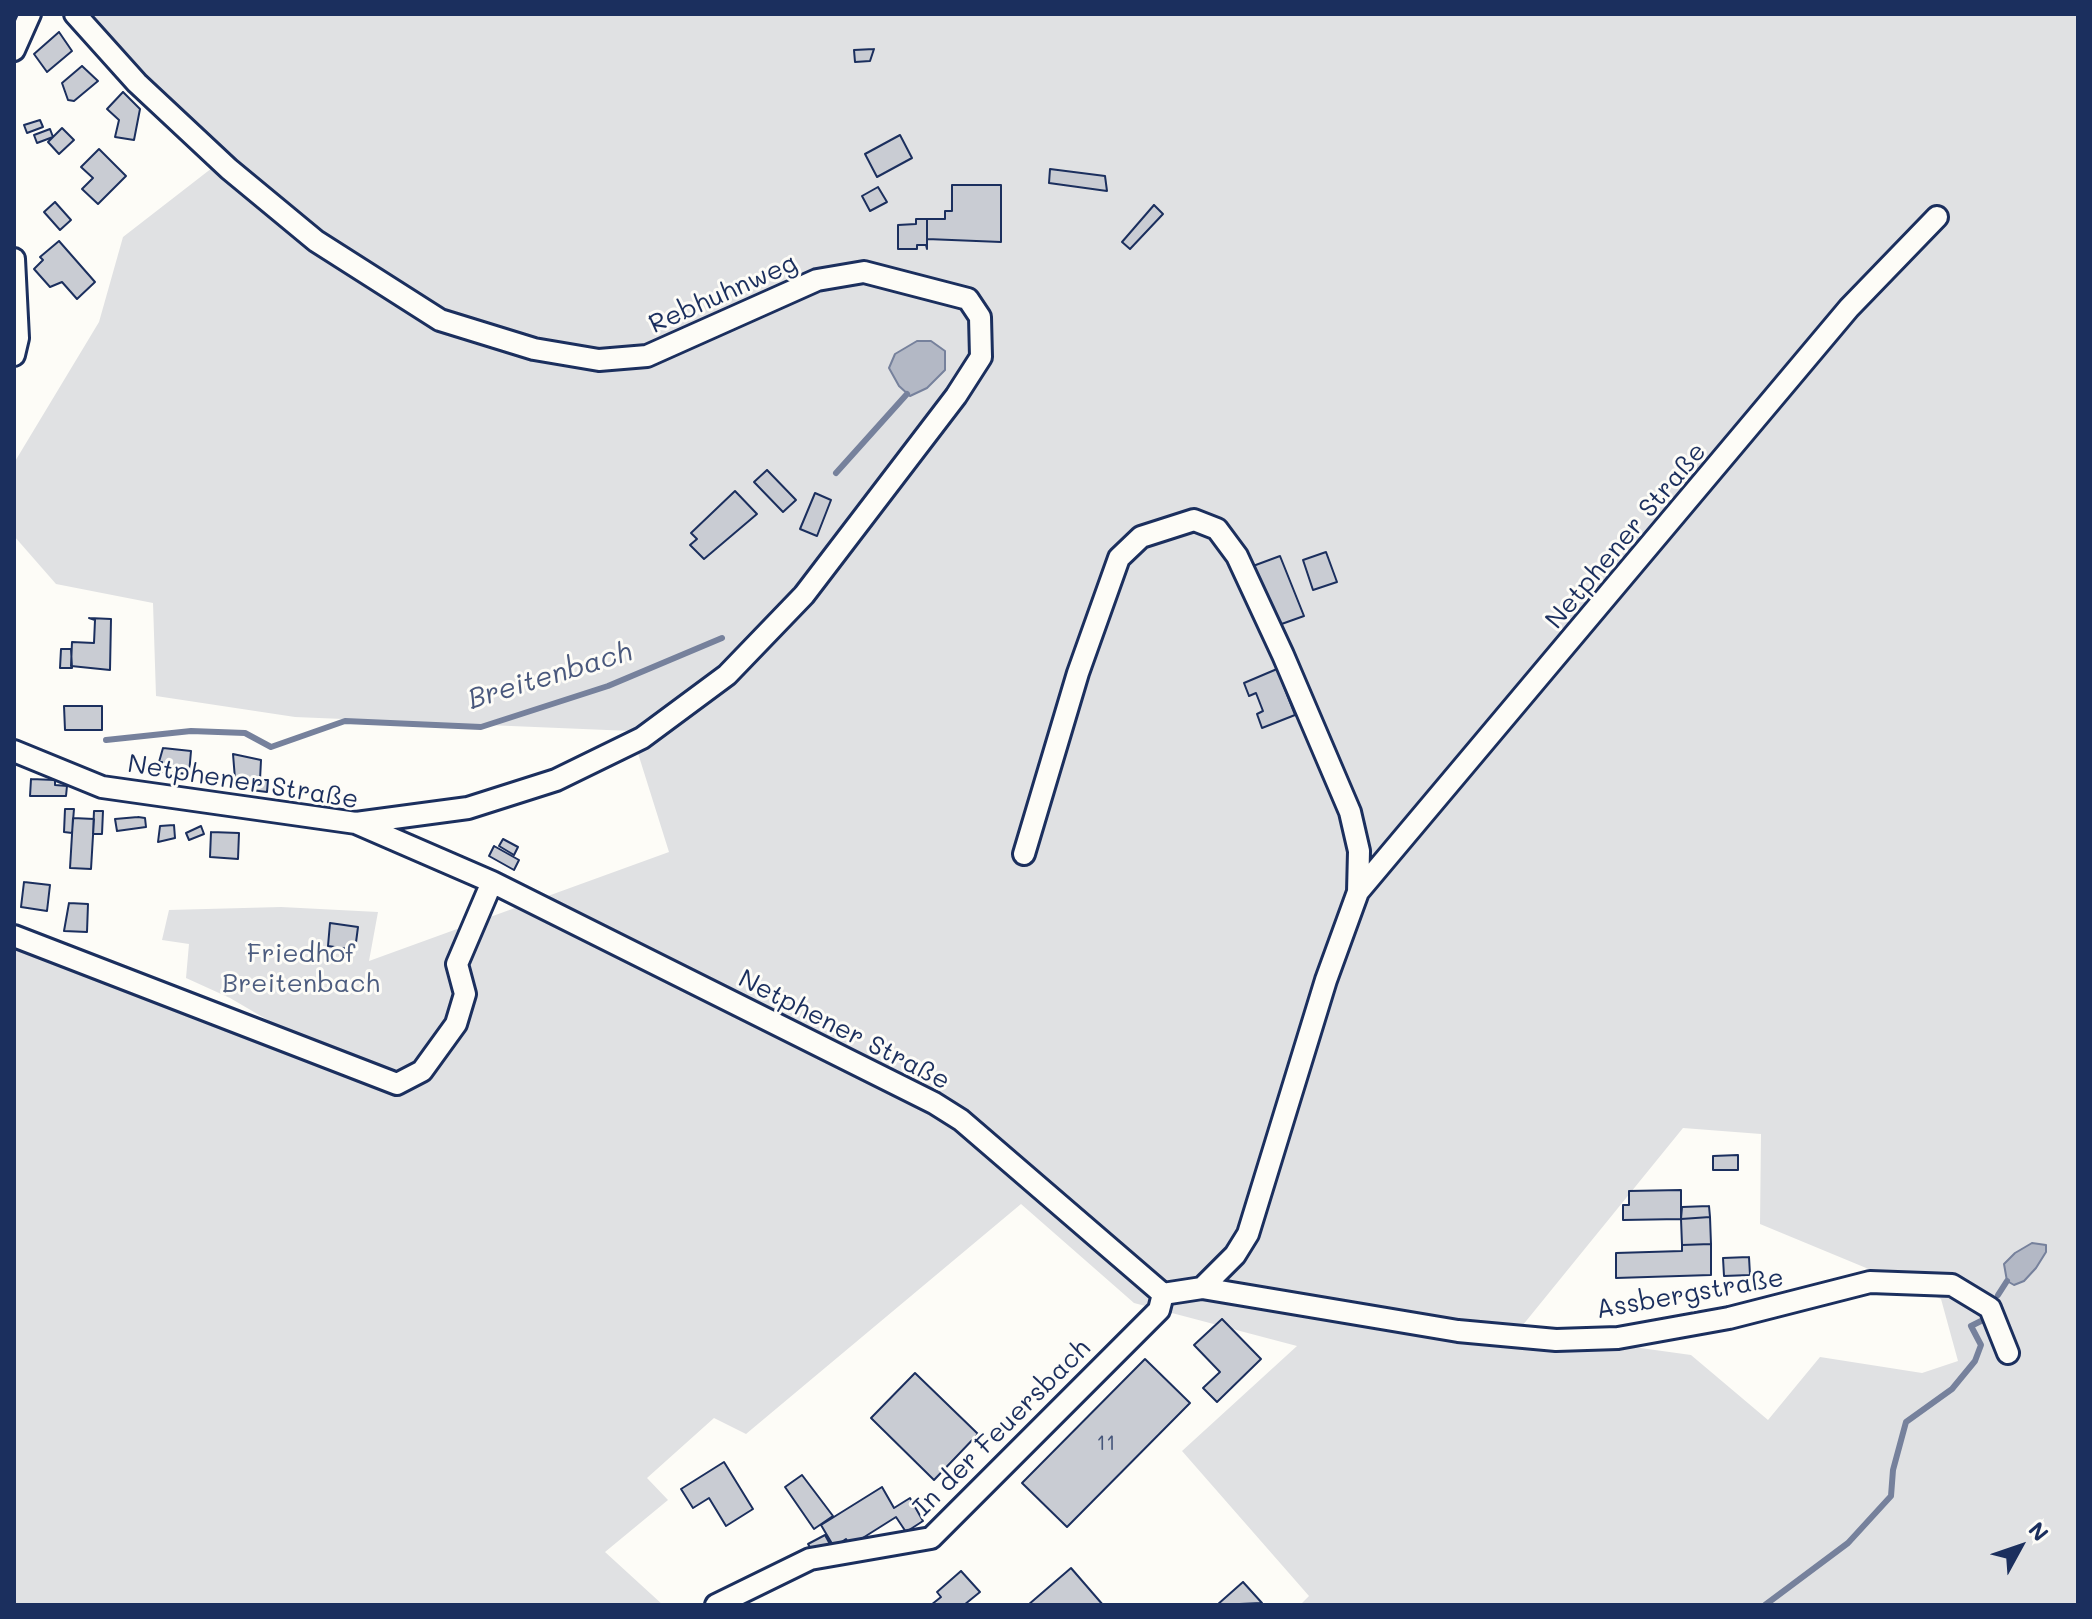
<!DOCTYPE html>
<meta charset="utf-8">
<style>
body{margin:0}
#map{position:relative;width:2092px;height:1619px;overflow:hidden;background:#fdfcf7;font-family:Mali,sans-serif}
canvas{display:block}
.frame{position:absolute;inset:0;border:16px solid #1b2f5e;pointer-events:none}
.north{position:absolute;left:1980px;top:1507px;width:80px;height:80px;-webkit-text-stroke:6px #fdfcf7;paint-order:stroke;rotate:50deg;font-size:22px;font-weight:700;line-height:32px;text-align:center;color:#1b2f5e}
.north::after{content:'';display:block;margin:auto;width:28px;height:36px;background:#1b2f5e;clip-path:polygon(50% 0,100% 100%,50% 72%,0 100%)}
</style>
<div id="map">
<canvas width="2092" height="1619"></canvas>
<div class="frame"></div>
<div class="north">N</div>
</div>
<script>
const ctx = document.querySelector('canvas').getContext('2d');
ctx.lineJoin = 'round';
function paint(path, color) { ctx.fillStyle = color; ctx.fill(path, 'evenodd'); }
const poly = rows => new Path2D(rows.map(r => 'M' + r).join(''));
function strokePath(path, color, width, dash) { ctx.strokeStyle = color; ctx.lineWidth = width; ctx.lineCap = dash ? 'butt' : 'round'; ctx.setLineDash(dash || []); ctx.stroke(path); }
function write(font, color, halo, rows, align = 'center') {
  ctx.font = font + ' Mali,sans-serif'; ctx.lineWidth = 6; ctx.setLineDash([]); ctx.textBaseline = 'middle'; ctx.strokeStyle = halo; ctx.fillStyle = color; for (const [text, x, y, turn = 0] of rows) {
    ctx.save(); ctx.translate(x, y); ctx.rotate((+turn || 0) * Math.PI / 180); ctx.textAlign = isNaN(turn) ? turn : align; if (halo) ctx.strokeText(text, 0, 0); ctx.fillText(text, 0, 0); ctx.restore();
  }
}
const green = poly([
 [81,14,2078,14,2078,1605,1300,1605,1309,1596,1182,1451,1297,1346,1134,1303,1021,1204,746,1434,714,1418,647,1478,668,1500,605,1552,663,1605,14,1605,14,940,322,1066,379,1085,230,998,186,978,189,944,162,940,169,910,281,907,378,912,369,961,669,852,631,731,295,717,156,696,153,603,56,584,14,536,14,463,99,322,123,237,212,168,105,54],
 [1683,1128,1761,1134,1760,1224,1941,1299,1958,1361,1922,1373,1820,1357,1768,1420,1691,1355,1518,1331]
]);
const water = poly([
 [917,341,931,341,945,351,945,370,927,388,910,396,899,386,889,368,895,354,917,341],
 [2032,1243,2046,1245,2046,1252,2036,1268,2024,1281,2014,1285,2007,1281,2004,1264,2015,1253,2032,1243]
]);
const stream = poly([
 [836,473,907,394],
 [106,740,191,731,245,733,271,747,345,721,481,727,608,686,722,638],
 [1998,1295,2007,1281],
 [1765,1605,1848,1543,1891,1496,1893,1470,1906,1422,1952,1389,1975,1361,1981,1345,1971,1326,1981,1321]
]);
const building = poly([
 [59,32,72,51,47,72,34,54,59,32],
 [874,49,870,61,855,62,854,50,874,49],
 [82,66,98,81,74,101,68,100,62,83,82,66],
 [123,92,140,109,134,140,115,137,119,120,107,109,123,92],
 [40,120,43,127,27,133,24,125,40,120],
 [62,128,74,140,59,154,48,142,62,128],
 [50,129,53,137,37,143,34,135,50,129],
 [900,135,912,158,877,177,865,154,900,135],
 [99,149,126,176,98,204,82,189,93,178,81,167,99,149],
 [1050,169,1105,176,1107,191,1049,183,1050,169],
 [952,185,1001,185,1001,242,927,239,927,219,945,219,945,211,952,211,952,185],
 [878,187,887,202,870,211,862,196,878,187],
 [55,202,71,220,60,230,44,212,55,202],
 [1154,205,1163,214,1130,249,1122,242,1154,205],
 [916,219,927,219,927,249,926,245,917,245,917,249,898,249,898,225,916,224,916,219],
 [59,241,95,282,77,299,62,282,50,287,34,269,43,260,40,257,59,241],
 [767,470,796,500,783,512,754,482,767,470],
 [735,491,757,514,704,559,690,545,697,539,691,533,735,491],
 [815,493,831,500,817,536,800,529,815,493],
 [1326,552,1337,582,1313,590,1303,560,1326,552],
 [1280,556,1304,616,1276,626,1253,566,1280,556],
 [89,618,111,619,110,670,71,666,72,642,94,643,95,620,89,618],
 [61,649,71,649,72,668,60,668,61,649],
 [1277,669,1295,715,1262,728,1257,714,1263,711,1256,693,1249,696,1244,683,1277,669],
 [64,706,102,706,102,730,65,730,64,706],
 [163,748,191,751,189,774,161,772,162,762,159,762,163,748],
 [233,754,261,760,260,780,268,780,267,792,251,790,251,781,235,779,233,754],
 [31,779,55,780,55,785,67,786,66,796,30,796,31,779],
 [65,809,74,809,72,833,64,832,65,809],
 [94,811,103,811,102,834,93,834,94,811],
 [138,817,145,818,146,827,117,831,115,819,138,817],
 [73,818,94,819,91,869,70,868,73,818],
 [174,825,175,838,158,842,160,826,174,825],
 [201,826,204,834,189,840,186,833,201,826],
 [211,832,239,833,238,859,210,857,211,832],
 [503,839,518,847,514,855,499,846,503,839],
 [494,846,519,860,514,870,489,856,494,846],
 [24,882,50,885,47,911,21,907,24,882],
 [69,903,88,904,87,932,64,931,69,903],
 [330,923,358,927,355,950,328,946,330,923],
 [1738,1155,1738,1170,1713,1170,1713,1156,1738,1155],
 [1681,1190,1681,1219,1623,1220,1623,1205,1629,1205,1629,1191,1681,1190],
 [1709,1206,1710,1217,1681,1219,1682,1207,1709,1206],
 [1710,1217,1711,1244,1682,1245,1681,1219,1710,1217],
 [1711,1244,1711,1275,1616,1278,1616,1253,1682,1251,1682,1245,1711,1244],
 [1749,1257,1750,1275,1724,1276,1723,1258,1749,1257],
 [1222,1319,1261,1359,1217,1402,1203,1388,1220,1372,1194,1345,1222,1319],
 [1145,1359,1190,1403,1067,1527,1022,1483,1145,1359],
 [915,1373,978,1434,934,1480,871,1418,915,1373],
 [724,1462,753,1509,726,1526,709,1498,693,1508,681,1489,724,1462],
 [802,1475,833,1516,814,1529,785,1487,802,1475],
 [882,1487,894,1508,910,1498,923,1521,906,1532,896,1517,850,1546,846,1539,834,1547,821,1525,882,1487],
 [825,1535,831,1546,815,1555,808,1544,825,1535],
 [1071,1568,1103,1605,1028,1605,1071,1568],
 [961,1571,980,1592,964,1605,931,1605,941,1597,937,1592,961,1571],
 [1243,1582,1262,1603,1217,1605,1243,1582]
]);
const minor = poly([
 [75,14,137,83,229,169,316,241,440,320,534,349,599,360,647,356,817,280,864,272,968,299,980,317,981,357,956,396,804,595,727,675,642,738,556,780,468,808,356,823],
 [14,50,30,14],
 [14,259,18,338,14,355],
 [14,751,102,787,356,823,492,882,934,1103,961,1120,1163,1294,1202,1288,1235,1255,1248,1234,1326,980,1358,892,1849,308,1937,217],
 [1024,854,1078,673,1119,558,1141,537,1194,520,1217,529,1237,556,1283,655,1350,812,1359,851,1358,892],
 [14,936,397,1084,422,1071,456,1024,465,994,457,964,492,882],
 [1202,1288,1458,1331,1556,1340,1618,1338,1729,1318,1870,1282,1952,1285,1990,1308,2008,1353],
 [716,1605,810,1559,931,1538,1159,1310,1163,1294]
]);
const numberNames = [
 ["11",1106,1443]
];
const streetNames = [
 ["Rebhuhnweg",723,294,-24],
 ["Netphener Straße",1626,536,-50],
 ["Netphener Straße",243,782,9],
 ["Netphener Straße",844,1030,27],
 ["Assbergstraße",1690,1294,-10],
 ["In der Feuersbach",1002,1428,-45]
];
const parkNames = [
 ["Friedhof",301,954],
 ["Breitenbach",301,984]
];
const waterNames = [
 ["Breitenbach",550,676,-17]
];
paint(green, '#e0e1e3');
paint(water, '#b3b8c5');
strokePath(water, '#76819c', 2);
strokePath(stream, '#76819c', 6);
paint(building, '#c9ccd3');
strokePath(building, '#1b2f5e', 2);
strokePath(minor, '#1b2f5e', 26);
strokePath(minor, '#fdfcf7', 20);
write('22px', '#46567b', null, numberNames);
write('26px', '#1b2f5e', '#fdfcf7', streetNames);
write('26px', '#4c5c7f', '#fdfcf7', parkNames);
write('italic 28px', '#49587d', '#fdfcf7', waterNames);
</script>
